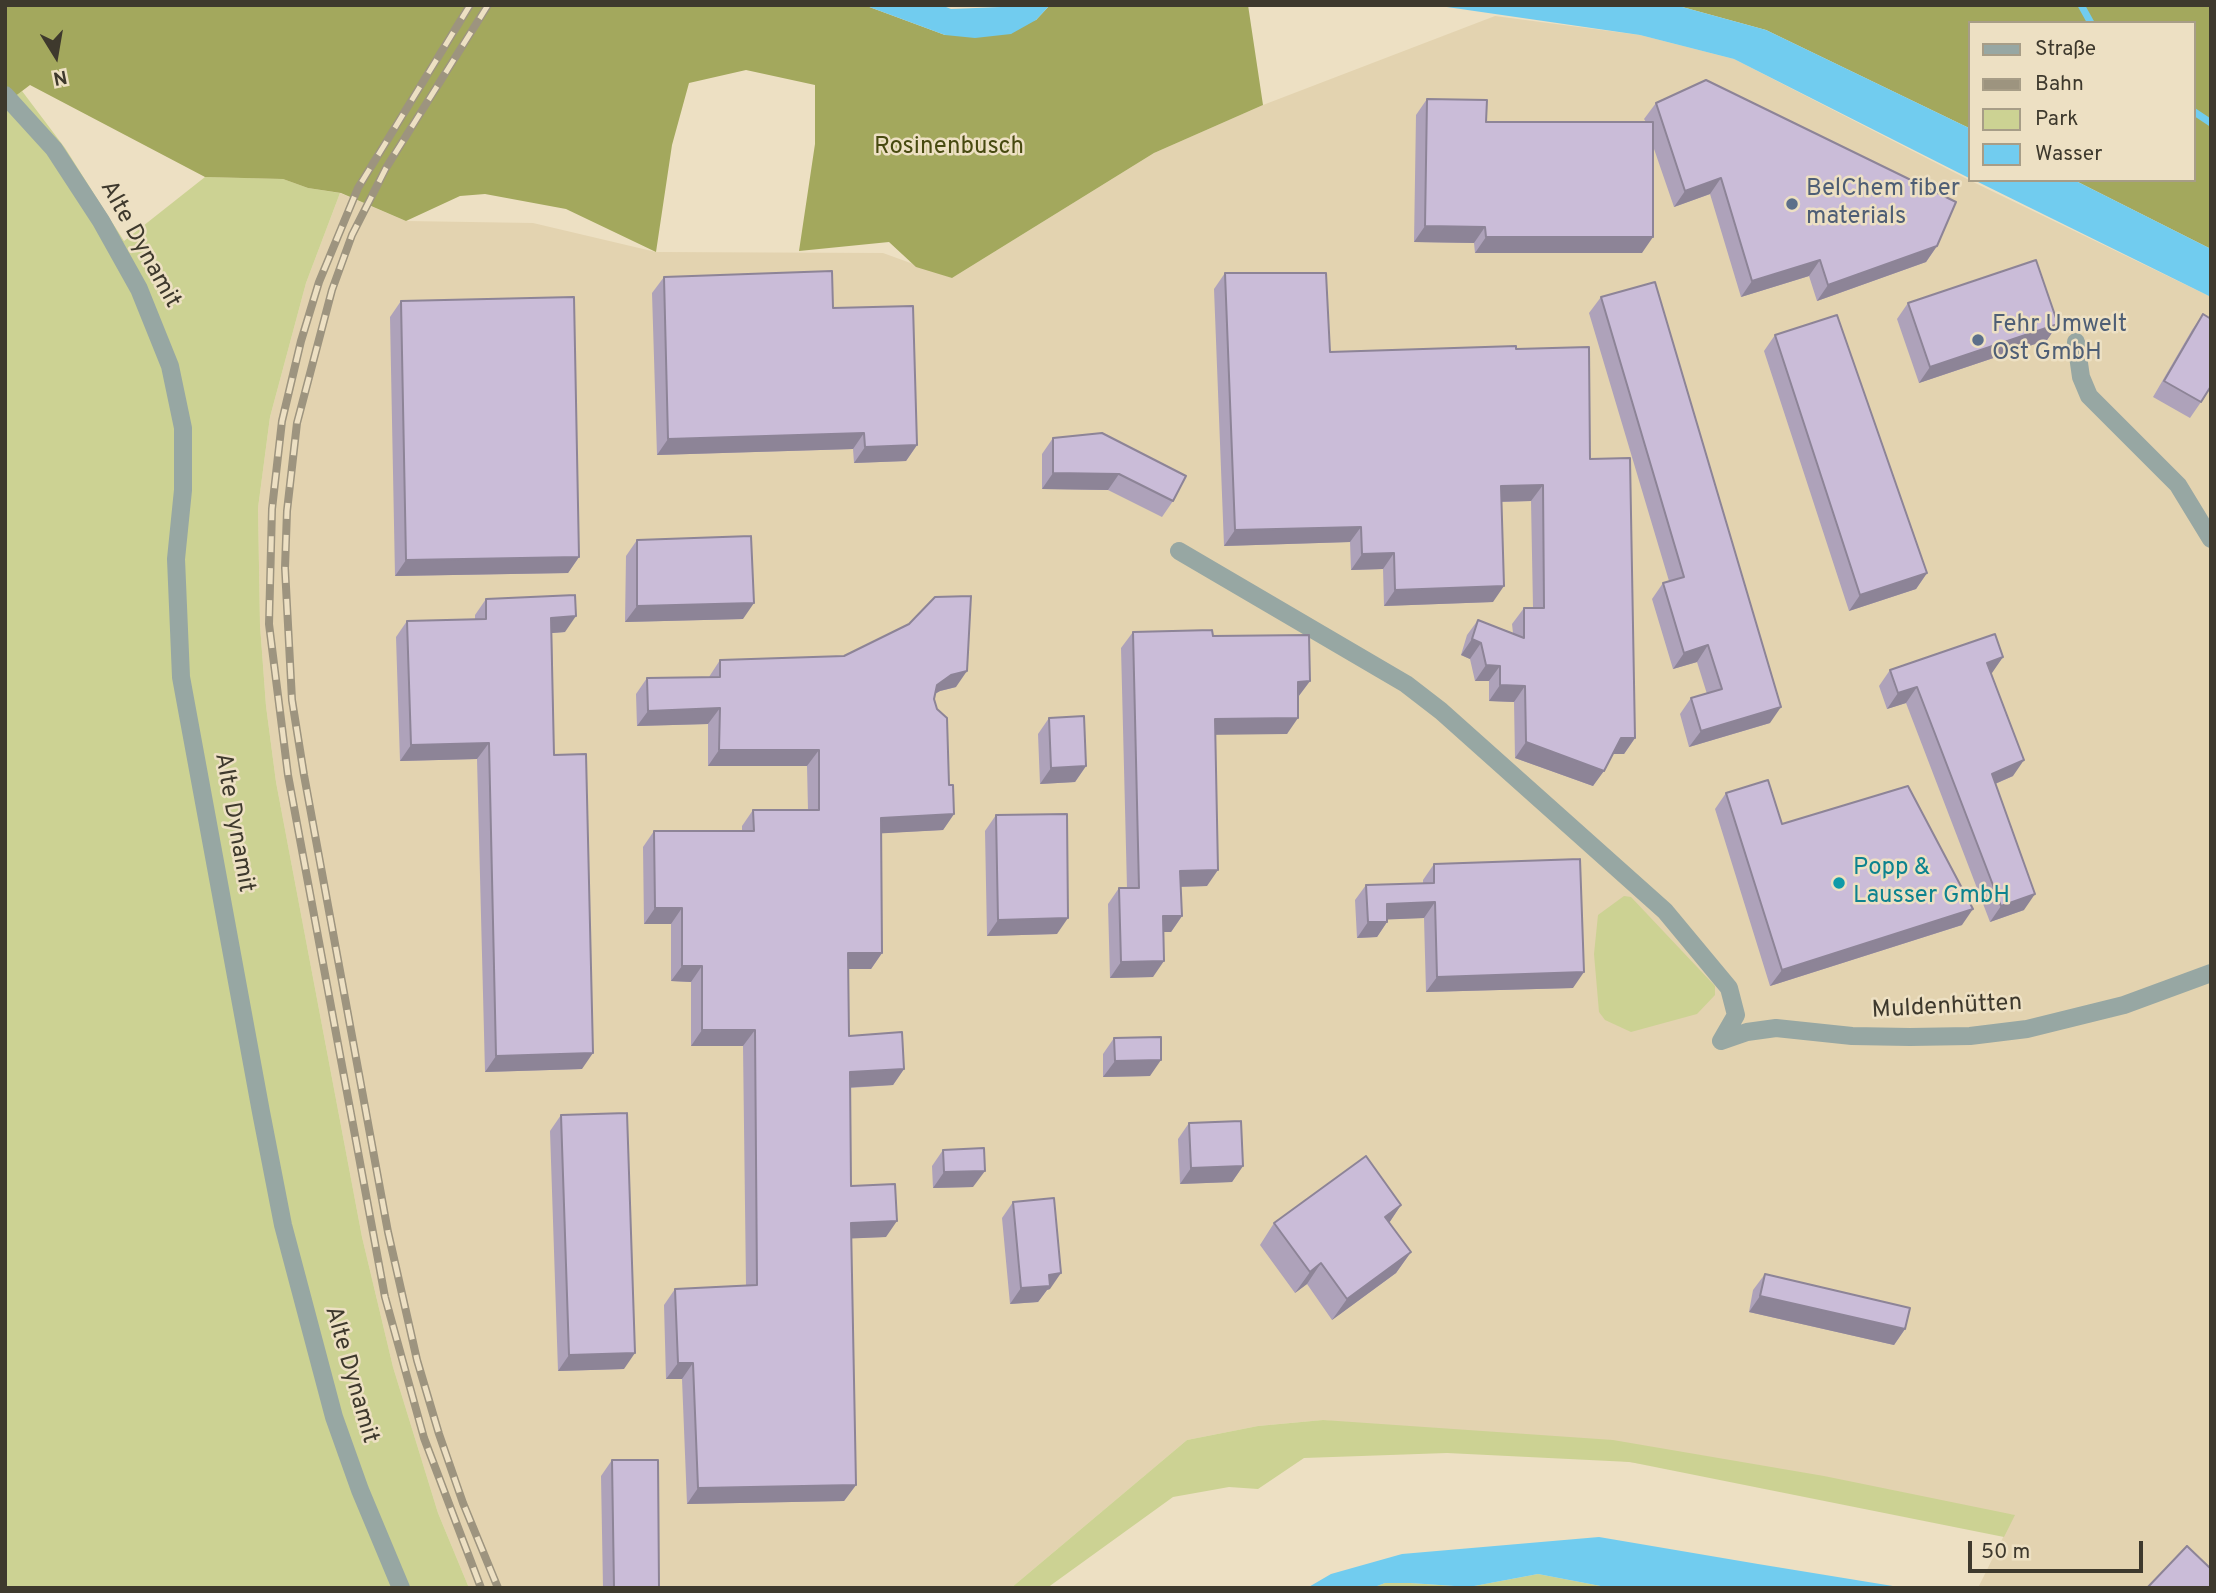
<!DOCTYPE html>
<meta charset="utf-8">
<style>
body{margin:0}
#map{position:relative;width:2216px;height:1593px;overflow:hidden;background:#ede0c3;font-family:Overpass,sans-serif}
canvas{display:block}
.frame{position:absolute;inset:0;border:7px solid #3e392d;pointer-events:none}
.legend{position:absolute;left:1968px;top:21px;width:228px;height:161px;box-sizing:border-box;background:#ede0c3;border:2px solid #a79d87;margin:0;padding:9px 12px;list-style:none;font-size:21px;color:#3e392d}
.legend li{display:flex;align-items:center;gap:14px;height:35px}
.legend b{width:35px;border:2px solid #a79d87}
.north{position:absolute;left:21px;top:21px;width:70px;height:70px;-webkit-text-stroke:5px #ede0c3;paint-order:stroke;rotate:169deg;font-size:19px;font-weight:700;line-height:28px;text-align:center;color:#3e392d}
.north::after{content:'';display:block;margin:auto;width:24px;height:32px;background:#3e392d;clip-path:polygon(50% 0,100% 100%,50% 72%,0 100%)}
.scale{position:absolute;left:1968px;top:1541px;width:175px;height:32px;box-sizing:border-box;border:4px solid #3e392d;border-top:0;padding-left:9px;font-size:21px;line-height:24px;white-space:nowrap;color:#3e392d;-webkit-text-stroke:5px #ede0c3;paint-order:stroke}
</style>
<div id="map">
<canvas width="2216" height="1593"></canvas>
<div class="frame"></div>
<ul class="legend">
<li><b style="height:9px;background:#97a7a3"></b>Straße</li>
<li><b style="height:9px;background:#9d947f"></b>Bahn</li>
<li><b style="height:19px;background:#ccd293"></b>Park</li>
<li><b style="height:19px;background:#71ccef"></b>Wasser</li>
</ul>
<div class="north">N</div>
<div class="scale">50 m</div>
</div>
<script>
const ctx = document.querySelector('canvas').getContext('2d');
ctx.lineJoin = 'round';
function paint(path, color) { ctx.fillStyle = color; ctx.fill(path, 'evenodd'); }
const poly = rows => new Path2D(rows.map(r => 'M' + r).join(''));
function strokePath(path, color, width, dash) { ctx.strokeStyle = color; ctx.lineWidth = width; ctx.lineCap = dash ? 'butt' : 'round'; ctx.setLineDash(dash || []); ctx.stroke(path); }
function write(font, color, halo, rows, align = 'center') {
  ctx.font = font + ' Overpass,sans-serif'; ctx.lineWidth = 5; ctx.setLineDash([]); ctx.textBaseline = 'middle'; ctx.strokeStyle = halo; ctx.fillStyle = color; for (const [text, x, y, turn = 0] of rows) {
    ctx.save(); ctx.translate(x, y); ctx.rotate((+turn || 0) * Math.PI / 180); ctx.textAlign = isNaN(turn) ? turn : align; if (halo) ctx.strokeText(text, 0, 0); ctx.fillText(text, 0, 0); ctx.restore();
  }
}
const built = poly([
 [1495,16,1640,35,1734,59,1969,180,2211,297,2211,1588,1978,1588,2014,1515,1323,1420,1258,1426,1187,1440,1011,1588,469,1588,438,1513,393,1367,362,1237,276,782,266,706,260,625,258,508,270,417,306,283,340,193,406,221,533,223,656,252,883,253,952,278,1154,153,1263,105]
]);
const green = poly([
 [22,91,65,148,124,241,205,177,283,179,308,188,340,193,306,283,270,417,258,508,260,625,266,706,276,782,362,1237,393,1367,438,1513,469,1588,5,1588,5,104],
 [1624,896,1631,897,1715,986,1715,995,1697,1014,1631,1032,1605,1020,1599,1012,1594,954,1598,915],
 [1323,1420,1613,1440,1824,1476,2015,1515,2004,1537,1630,1462,1447,1453,1304,1458,1258,1489,1229,1487,1173,1497,1047,1588,1011,1588,1187,1440,1258,1426],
 [1538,1574,1611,1588,1372,1588,1385,1583,1410,1583,1469,1587]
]);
const forest = poly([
 [5,5,864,5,945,35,1036,20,1050,5,1248,5,1263,105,1154,153,952,278,916,267,889,242,799,251,815,144,815,85,746,70,689,83,672,145,656,252,566,209,485,194,460,196,406,221,341,193,308,188,283,179,205,177,30,85,5,104],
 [1675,5,2211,5,2211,249,2074,180,2193,180,2193,23,1969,23,1969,128,1766,30]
]);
const water = poly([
 [864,5,941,5,951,9,1050,5,1036,20,1011,34,975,38,945,35],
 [1433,5,1675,5,1766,30,1969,128,1969,178,1734,59,1640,35],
 [1974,180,2074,180,2211,249,2211,297],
 [1599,1537,1758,1564,1905,1588,1611,1588,1538,1574,1469,1587,1410,1583,1385,1583,1372,1588,1307,1588,1331,1574,1402,1554]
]);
const stream = poly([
 [2081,5,2091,23],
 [2193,111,2211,123]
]);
const minor = poly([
 [5,95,54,149,101,221,139,289,170,366,183,428,183,490,176,559,181,677,261,1112,283,1225,334,1417,360,1490,401,1588],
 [2076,342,2081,377,2089,396,2178,485,2211,539],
 [1179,551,1406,684,1441,711,1665,911,1729,988,1736,1015,1721,1041],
 [1721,1041,1747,1032,1776,1028,1852,1036,1910,1037,1970,1036,2027,1029,2124,1005,2211,973]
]);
const rail = poly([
 [470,5,358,188,319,282,301,341,282,421,272,509,269,624,288,775,385,1297,424,1438,481,1588],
 [488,5,386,168,352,235,332,290,297,423,287,511,285,568,292,700,304,775,388,1232,417,1360,439,1434,463,1503,498,1588]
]);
const wall = poly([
 [1427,99,1486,122,1646,122,1644,119,1656,103,1937,246,1926,262,1817,301,1809,276,1741,297,1710,194,1674,207,1653,146,1642,253,1475,253,1474,243,1414,242,1416,115],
 [1225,273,1330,352,1516,349,1590,459,1635,738,1624,754,1613,754,1593,786,1515,758,1514,702,1489,701,1489,681,1475,681,1470,659,1461,655,1467,635,1478,620,1513,633,1512,624,1524,608,1533,608,1531,501,1501,502,1493,602,1384,606,1383,569,1351,570,1350,542,1224,546,1214,289],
 [664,277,833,308,917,445,906,461,854,463,853,449,657,455,652,293],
 [1601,297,1770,723,1689,747,1680,714,1691,698,1707,694,1697,662,1673,669,1652,599,1663,583,1669,581,1589,313],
 [401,301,579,557,568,573,395,576,390,317],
 [1908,303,2058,324,2047,340,1919,383,1897,319],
 [2203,314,2201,402,2190,418,2153,397,2192,330],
 [1775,335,1927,573,1916,589,1849,611,1764,351],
 [1053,438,1173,501,1162,517,1108,490,1042,489,1042,454],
 [637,540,743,619,625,622,626,556],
 [486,599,565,632,552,633,554,755,582,1069,485,1072,477,759,400,761,396,637,407,621,475,619,475,615],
 [1133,632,1213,636,1310,681,1298,697,1287,734,1215,734,1207,886,1181,887,1182,916,1171,932,1163,932,1153,977,1110,978,1108,904,1119,888,1127,888,1121,648],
 [2003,657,1991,673,2013,776,1995,784,2024,910,1990,922,1906,703,1887,709,1879,686,1890,670],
 [720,660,956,687,940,691,934,694,934,699,954,814,943,830,882,833,882,953,871,969,848,969,849,1036,904,1069,893,1085,850,1088,851,1186,886,1237,851,1238,856,1485,844,1501,687,1504,682,1379,666,1379,664,1305,675,1289,746,1285,743,1046,691,1046,691,982,671,981,671,924,644,924,643,847,654,831,742,831,742,826,753,810,808,810,807,766,708,766,708,724,637,726,636,694,647,678,709,677],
 [1049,718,1086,766,1075,782,1040,784,1038,734],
 [1726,793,1782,824,1962,925,1770,986,1715,809],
 [996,815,1057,934,987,936,985,831],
 [1434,864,1573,988,1426,992,1424,918,1387,919,1387,922,1377,937,1357,938,1355,900,1366,885,1423,883,1423,880],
 [1114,1038,1150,1076,1103,1077,1103,1054],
 [561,1115,624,1369,558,1371,550,1131],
 [1189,1123,1243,1166,1232,1182,1180,1184,1178,1139],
 [943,1150,973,1187,933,1188,932,1166],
 [1013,1202,1050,1289,1047,1290,1038,1302,1010,1304,1002,1218],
 [1401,1205,1389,1223,1411,1252,1396,1273,1332,1320,1307,1284,1295,1293,1260,1245,1274,1223],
 [1765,1274,1905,1329,1894,1345,1749,1312,1753,1290],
 [612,1460,659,1588,603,1588,601,1476]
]);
const shadedWall = poly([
 [1721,178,1710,194,1674,207,1685,191],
 [1425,226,1485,227,1474,243,1414,242],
 [1486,237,1653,237,1642,253,1475,253],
 [1937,246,1926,262,1817,301,1828,285],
 [1820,260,1809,276,1741,297,1752,281],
 [2058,324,2047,340,1919,383,1930,367],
 [864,433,853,449,657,455,668,439],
 [917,445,906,461,854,463,865,447],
 [1053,473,1119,474,1108,490,1042,489],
 [1543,485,1531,501,1489,502,1501,486],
 [1361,527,1350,542,1224,546,1235,530],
 [1394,553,1383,569,1351,570,1362,554],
 [579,557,568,573,395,576,406,560],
 [1927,573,1916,589,1849,611,1860,595],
 [1504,586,1493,602,1384,606,1395,590],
 [754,603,743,619,625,622,637,606],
 [576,616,565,632,540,634,551,618],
 [1472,639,1481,643,1470,659,1461,655],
 [1708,645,1697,662,1673,669,1684,653],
 [2003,657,1992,673,1975,679,1987,663],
 [1486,665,1500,666,1489,681,1475,681],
 [967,671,956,687,940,691,925,700,937,685,951,675],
 [1310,681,1298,697,1286,698,1298,682],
 [1500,685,1525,686,1514,702,1489,701],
 [1917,687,1906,703,1887,709,1898,693],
 [1781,707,1770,723,1689,747,1701,731],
 [720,708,708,724,637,726,648,711],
 [1298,718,1287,734,1203,735,1215,719],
 [1621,738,1635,738,1624,754,1609,754],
 [1526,742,1604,771,1593,786,1515,758],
 [489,743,477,759,400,761,411,745],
 [719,750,819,750,807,766,708,766],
 [2024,760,2013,776,1981,790,1992,774],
 [1086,766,1075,782,1040,784,1051,768],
 [954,814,943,830,870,834,881,818],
 [1218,870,1207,886,1169,887,1180,871],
 [2035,894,2024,910,1990,922,2001,906],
 [1435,902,1424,918,1376,920,1387,904],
 [655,908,682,908,671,924,644,924],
 [1973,909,1962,925,1770,986,1782,970],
 [1163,916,1182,916,1171,932,1152,932],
 [1068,918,1057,934,987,936,998,920],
 [1368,922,1387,922,1377,937,1357,938],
 [848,953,882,953,871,969,837,969],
 [1164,961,1153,977,1110,978,1121,962],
 [682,966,702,966,691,982,671,981],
 [1584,972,1573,988,1426,992,1437,977],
 [702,1030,755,1030,743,1046,691,1046],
 [593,1053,582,1069,485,1072,496,1056],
 [1161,1060,1150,1076,1103,1077,1115,1061],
 [904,1069,893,1085,839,1088,850,1072],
 [1243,1166,1232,1182,1180,1184,1191,1168],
 [985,1171,973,1187,933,1188,944,1172],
 [1401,1205,1387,1226,1385,1217],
 [897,1221,886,1237,840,1239,851,1223],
 [1411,1252,1396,1273,1332,1320,1347,1299],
 [1321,1263,1307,1284,1295,1293,1310,1272],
 [1061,1273,1050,1289,1047,1290,1038,1302,1010,1304,1021,1288,1049,1275],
 [1760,1296,1905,1329,1894,1345,1749,1312],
 [635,1353,624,1369,558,1371,569,1355],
 [678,1363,693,1363,682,1379,666,1379],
 [856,1485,844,1501,687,1504,698,1488]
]);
const building = poly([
 [1706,80,1956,202,1937,246,1828,285,1820,260,1752,281,1721,178,1685,191,1656,103,1706,80],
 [1427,99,1487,100,1486,122,1653,122,1653,237,1486,237,1485,227,1425,226,1427,99],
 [2036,260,2058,324,1930,367,1908,303,2036,260],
 [832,271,833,308,913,306,917,445,865,447,864,433,668,439,664,277,832,271],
 [1225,273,1326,273,1330,352,1516,346,1516,349,1589,347,1590,459,1630,458,1635,738,1621,738,1604,771,1526,742,1525,686,1500,685,1500,666,1486,665,1481,643,1472,639,1478,620,1524,638,1524,608,1544,608,1543,485,1501,486,1504,586,1395,590,1394,553,1362,554,1361,527,1235,530,1225,273],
 [1655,282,1781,707,1701,731,1691,698,1722,689,1708,645,1684,653,1663,583,1684,577,1601,297,1655,282],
 [574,297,579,557,406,560,401,301,574,297],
 [2203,314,2211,319,2211,386,2201,402,2164,381,2203,314],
 [1837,315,1927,573,1860,595,1775,335,1837,315],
 [1102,433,1186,476,1173,501,1119,474,1053,473,1053,438,1102,433],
 [751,536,754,603,637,606,637,540,751,536],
 [575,595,576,616,551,618,554,755,586,754,593,1053,496,1056,489,743,411,745,407,621,486,619,486,599,575,595],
 [971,596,967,671,951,675,937,685,934,699,937,709,947,718,949,785,953,785,954,814,881,818,882,953,848,953,849,1036,902,1032,904,1069,850,1072,851,1186,895,1184,897,1221,851,1223,856,1485,698,1488,693,1363,678,1363,675,1289,757,1285,755,1030,702,1030,702,966,682,966,682,908,655,908,654,831,754,831,753,810,819,810,819,750,719,750,720,708,648,711,647,678,720,677,720,660,844,656,909,624,935,597,971,596],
 [1212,630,1213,636,1309,635,1310,681,1298,682,1298,718,1215,719,1218,870,1180,871,1182,916,1163,916,1164,961,1121,962,1119,888,1139,888,1133,632,1212,630],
 [1995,634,2003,657,1987,663,2024,760,1992,774,2035,894,2001,906,1917,687,1898,693,1890,670,1995,634],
 [1084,716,1086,766,1051,768,1049,718,1084,716],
 [1768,780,1782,824,1908,786,1973,909,1782,970,1726,793,1768,780],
 [1067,814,1068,918,998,920,996,815,1067,814],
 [1580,859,1584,972,1437,977,1435,902,1387,904,1387,922,1368,922,1366,885,1434,883,1434,864,1580,859],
 [1161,1037,1161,1060,1115,1061,1114,1038,1161,1037],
 [627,1113,635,1353,569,1355,561,1115,627,1113],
 [1241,1121,1243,1166,1191,1168,1189,1123,1241,1121],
 [984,1148,985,1171,944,1172,943,1150,984,1148],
 [1366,1156,1401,1205,1385,1217,1411,1252,1347,1299,1321,1263,1310,1272,1274,1223,1366,1156],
 [1054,1198,1061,1273,1049,1275,1050,1286,1021,1288,1013,1202,1054,1198],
 [1765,1274,1910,1308,1905,1329,1760,1296,1765,1274],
 [612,1460,658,1460,659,1588,614,1588,612,1460],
 [2187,1546,2211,1569,2211,1588,2147,1588,2187,1546]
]);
const markers = [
 [1792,204,7,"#5c6f8a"],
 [1978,340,7,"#5c6f8a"],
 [1839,883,7,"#0f9aa8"]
];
const parkNames = [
 ["Rosinenbusch",949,148]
];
const serviceNames = [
 ["BelChem fiber",1806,190],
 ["materials",1806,218],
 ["Fehr Umwelt",1992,326],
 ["Ost GmbH",1992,354]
];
const streetNames = [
 ["Alte Dynamit",139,245,61],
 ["Alte Dynamit",233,823,80],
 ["Muldenhütten",1947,1008,-3],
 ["Alte Dynamit",350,1375,74]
];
const cultureNames = [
 ["Popp &",1853,869],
 ["Lausser GmbH",1853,897]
];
paint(built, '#e3d3b0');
paint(green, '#ccd293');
paint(forest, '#a3a85d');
paint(water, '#71ccef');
strokePath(stream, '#71ccef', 7);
strokePath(minor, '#97a7a3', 18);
strokePath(rail, '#9d947f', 8);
strokePath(rail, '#ede0c3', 5, [16]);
paint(wall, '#aea2ba');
paint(shadedWall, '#8d8497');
paint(building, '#cabcd8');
strokePath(building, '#8d8497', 2);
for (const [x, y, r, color] of markers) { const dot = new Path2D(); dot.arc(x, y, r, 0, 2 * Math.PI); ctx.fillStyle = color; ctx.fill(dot); strokePath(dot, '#ede0c3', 2.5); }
write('24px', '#474a10', '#ede0c3', parkNames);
write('24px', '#4e5e75', '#ede0c3', serviceNames, 'left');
write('24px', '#3e392d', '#ede0c3', streetNames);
write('24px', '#0d838f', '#ede0c3', cultureNames, 'left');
</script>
